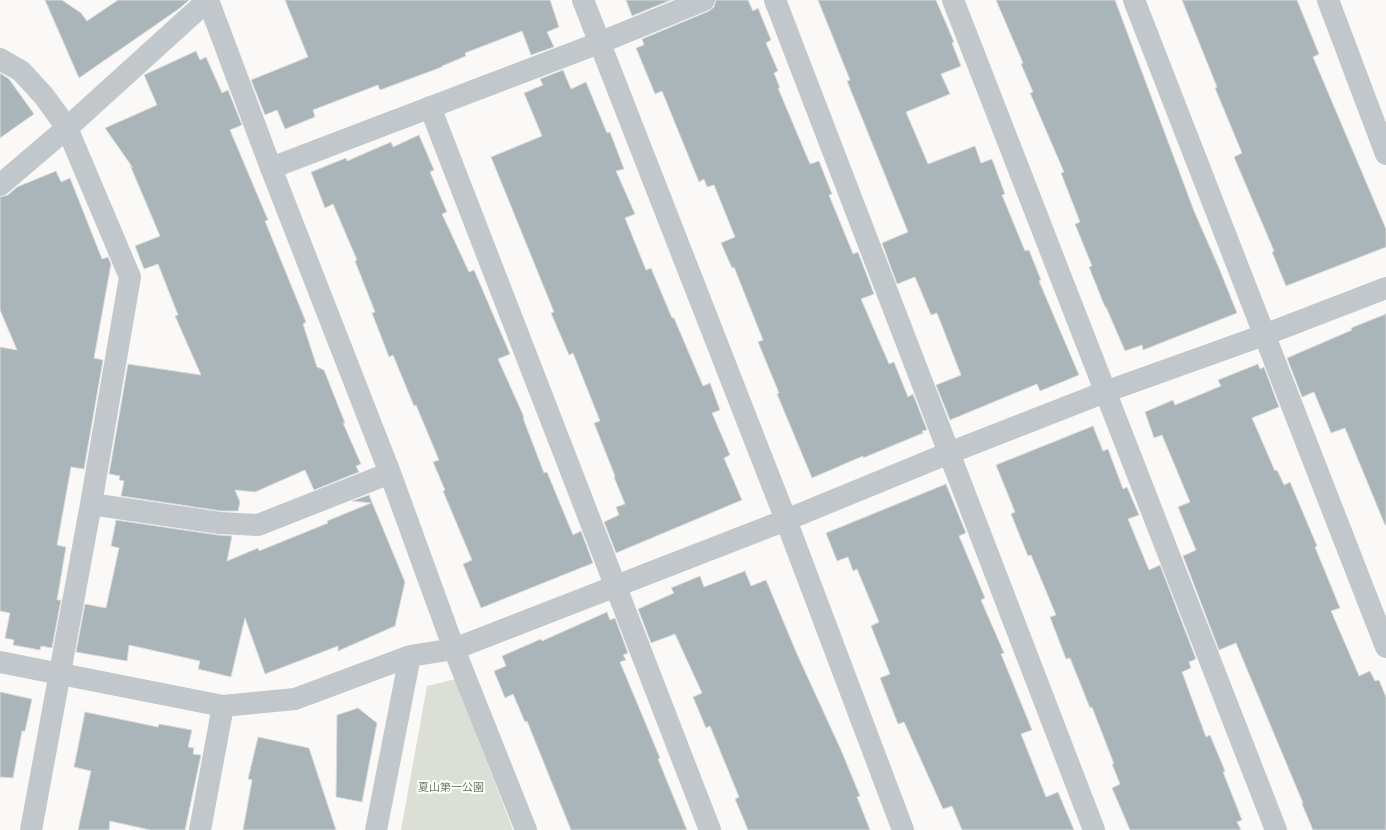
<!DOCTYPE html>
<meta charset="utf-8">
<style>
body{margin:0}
canvas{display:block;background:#faf9f7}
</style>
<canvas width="1386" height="830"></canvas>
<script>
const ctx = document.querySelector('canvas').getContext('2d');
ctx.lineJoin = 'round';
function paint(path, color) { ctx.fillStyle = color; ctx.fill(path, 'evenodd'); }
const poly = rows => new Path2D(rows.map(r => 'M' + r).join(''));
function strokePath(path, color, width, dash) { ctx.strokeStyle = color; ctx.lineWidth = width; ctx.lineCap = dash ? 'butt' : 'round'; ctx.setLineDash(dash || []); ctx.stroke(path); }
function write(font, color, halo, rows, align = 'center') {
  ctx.font = font + ' "Work Sans","Noto Sans JP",sans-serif'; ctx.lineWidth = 4; ctx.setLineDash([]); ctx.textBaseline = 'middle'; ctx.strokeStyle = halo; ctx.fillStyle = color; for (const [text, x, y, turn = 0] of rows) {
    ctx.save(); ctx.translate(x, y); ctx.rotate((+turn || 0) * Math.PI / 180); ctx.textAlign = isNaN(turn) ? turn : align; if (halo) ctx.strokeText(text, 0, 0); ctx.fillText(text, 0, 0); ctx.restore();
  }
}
const green = poly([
 [455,679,513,830,401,830,427,686]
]);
const building = poly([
 [45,0,62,0,81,13,87,21,118,0,189,0,180,8,79,78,45,0],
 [285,0,550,0,559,27,547,32,554,47,531,55,522,31,465,53,466,56,442,66,442,67,380,90,378,85,313,110,315,117,285,129,277,110,265,115,251,80,308,57,285,0],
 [626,0,671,0,632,16,626,0],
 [716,0,748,0,753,11,758,8,771,40,766,43,778,71,774,73,780,88,778,88,810,164,819,161,832,194,829,195,853,254,858,252,874,294,861,299,889,364,894,362,908,397,913,394,927,430,922,431,923,433,863,458,863,456,812,478,777,394,779,393,758,342,763,340,734,267,732,268,721,243,735,237,714,185,707,187,704,179,699,182,662,91,655,94,636,48,644,45,642,39,709,11,714,7,716,0],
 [818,0,936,0,954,42,952,43,961,66,941,74,950,94,906,112,928,164,975,146,981,163,992,159,1005,194,1002,195,1025,251,1029,250,1041,280,1039,281,1079,375,1040,391,1037,384,950,420,936,385,961,375,937,313,931,315,915,277,897,284,882,243,908,232,847,81,850,80,818,0],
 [996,0,1115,0,1194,211,1219,268,1237,313,1143,350,1142,345,1125,351,1106,307,1105,307,1089,267,1092,266,1075,224,1080,222,1061,173,1064,172,1030,93,1033,92,1021,64,1023,63,996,0],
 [1182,0,1297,0,1319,54,1313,57,1386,229,1386,247,1286,286,1272,252,1274,251,1234,157,1242,153,1215,88,1217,87,1182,0],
 [196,51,200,60,206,57,222,93,228,90,242,125,230,130,268,220,265,221,306,322,303,324,317,367,324,370,345,423,343,423,361,464,356,466,359,472,314,490,305,470,255,492,235,490,240,502,238,511,221,511,121,496,124,481,119,480,120,476,109,474,128,364,201,375,175,316,178,315,158,264,144,269,135,246,160,236,130,165,133,168,105,128,157,105,144,75,196,51],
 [563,70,571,89,586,82,607,133,610,132,624,169,616,171,635,214,625,218,646,270,651,268,672,318,674,318,703,386,710,383,720,410,712,413,730,455,724,458,742,500,616,553,604,522,619,515,616,507,625,504,614,477,615,476,594,423,600,421,573,353,569,355,551,313,554,312,491,157,542,136,524,93,543,85,540,79,563,70],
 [0,73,9,79,34,114,0,138,0,73],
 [419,135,434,170,430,172,447,212,442,214,469,272,474,270,510,354,498,359,524,417,523,418,544,473,547,472,573,535,581,531,593,563,481,608,463,564,472,560,443,491,445,490,433,462,439,460,416,405,414,406,393,355,389,357,372,313,375,312,355,261,357,260,333,204,325,208,311,172,346,158,347,161,391,142,393,147,419,135],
 [56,171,61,182,70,178,102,259,108,257,111,264,94,358,103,360,84,469,71,467,57,545,66,547,57,600,61,600,52,648,41,646,40,650,13,645,14,640,5,638,10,613,0,611,0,347,17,350,0,310,0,197,8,195,17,187,56,171],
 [1386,314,1386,525,1385,525,1345,428,1331,433,1314,392,1302,397,1287,358,1352,330,1351,328,1386,314],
 [1258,364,1260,369,1264,367,1279,407,1252,418,1275,471,1277,470,1284,485,1290,482,1317,546,1315,547,1340,608,1331,611,1357,671,1359,676,1370,671,1375,681,1379,680,1386,697,1386,830,1313,830,1302,804,1303,803,1236,643,1219,650,1183,556,1196,550,1178,507,1190,502,1162,435,1154,438,1145,412,1173,400,1175,405,1221,386,1218,380,1258,364],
 [1093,426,1103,451,1108,449,1123,489,1127,487,1139,515,1128,519,1149,570,1160,565,1196,659,1189,662,1191,668,1182,672,1206,737,1210,735,1225,771,1223,772,1242,820,1237,822,1241,830,1130,830,1112,788,1120,784,1112,764,1114,764,1092,707,1090,708,1070,658,1066,659,1050,617,1056,615,1031,555,1028,556,1011,514,1015,512,996,465,1093,426],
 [946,484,966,533,959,536,985,598,981,600,1004,653,1001,654,1032,730,1021,734,1046,797,1058,792,1074,830,962,830,952,806,943,809,904,722,898,724,880,678,890,674,871,626,879,622,857,569,853,571,848,557,837,561,826,533,946,484],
 [369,495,405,582,395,626,338,651,338,646,265,674,245,618,231,677,198,669,200,661,129,645,127,661,76,652,85,604,106,608,119,548,111,546,116,520,218,535,232,536,227,561,258,548,259,551,328,523,327,521,371,503,352,501,369,495],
 [745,571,751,586,766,580,797,654,841,750,860,796,857,797,870,830,748,830,735,799,739,797,710,726,706,728,693,697,702,693,675,634,651,643,638,609,674,593,671,588,700,576,704,587,745,571],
 [607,612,610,620,615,618,628,653,623,655,626,660,620,662,660,758,658,759,687,830,571,830,527,721,525,722,513,694,505,698,494,671,506,666,502,656,541,639,542,641,607,612],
 [0,692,32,699,25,731,22,731,13,778,0,777,0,692],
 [358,708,377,723,362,802,336,797,337,715,358,708],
 [85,712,158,727,159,724,192,730,188,747,194,748,193,754,201,755,185,830,150,830,110,821,109,830,78,830,91,771,74,767,85,712],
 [258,737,309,748,336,830,243,830,252,780,248,779,258,737]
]);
const minor = poly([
 [208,0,271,168,390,473,454,649,526,830],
 [775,0,1094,830],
 [953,0,1276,830],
 [1134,0,1386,647],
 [1328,0,1386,154],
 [0,59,21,71,44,96,67,128,130,277,91,504,31,830],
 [430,107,710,830],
 [91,504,220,523,258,525,390,473],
 [200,830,223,706]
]);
const tertiary = poly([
 [583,0,786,520,903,830],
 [271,168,599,43,704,0],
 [0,185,67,128,208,0],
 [0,662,223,706,295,699,410,656,454,649,786,520,949,453,1105,392,1264,335,1386,288],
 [376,830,410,656]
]);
const parkNames = [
 ["夏山第一公園",451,788]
];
paint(green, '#dbdfd6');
paint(building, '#aab5ba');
strokePath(building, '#dcdbda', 1);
strokePath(minor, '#c1c7ca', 22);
strokePath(tertiary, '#c1c7ca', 22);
write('11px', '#6b7a63', '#fff', parkNames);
</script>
